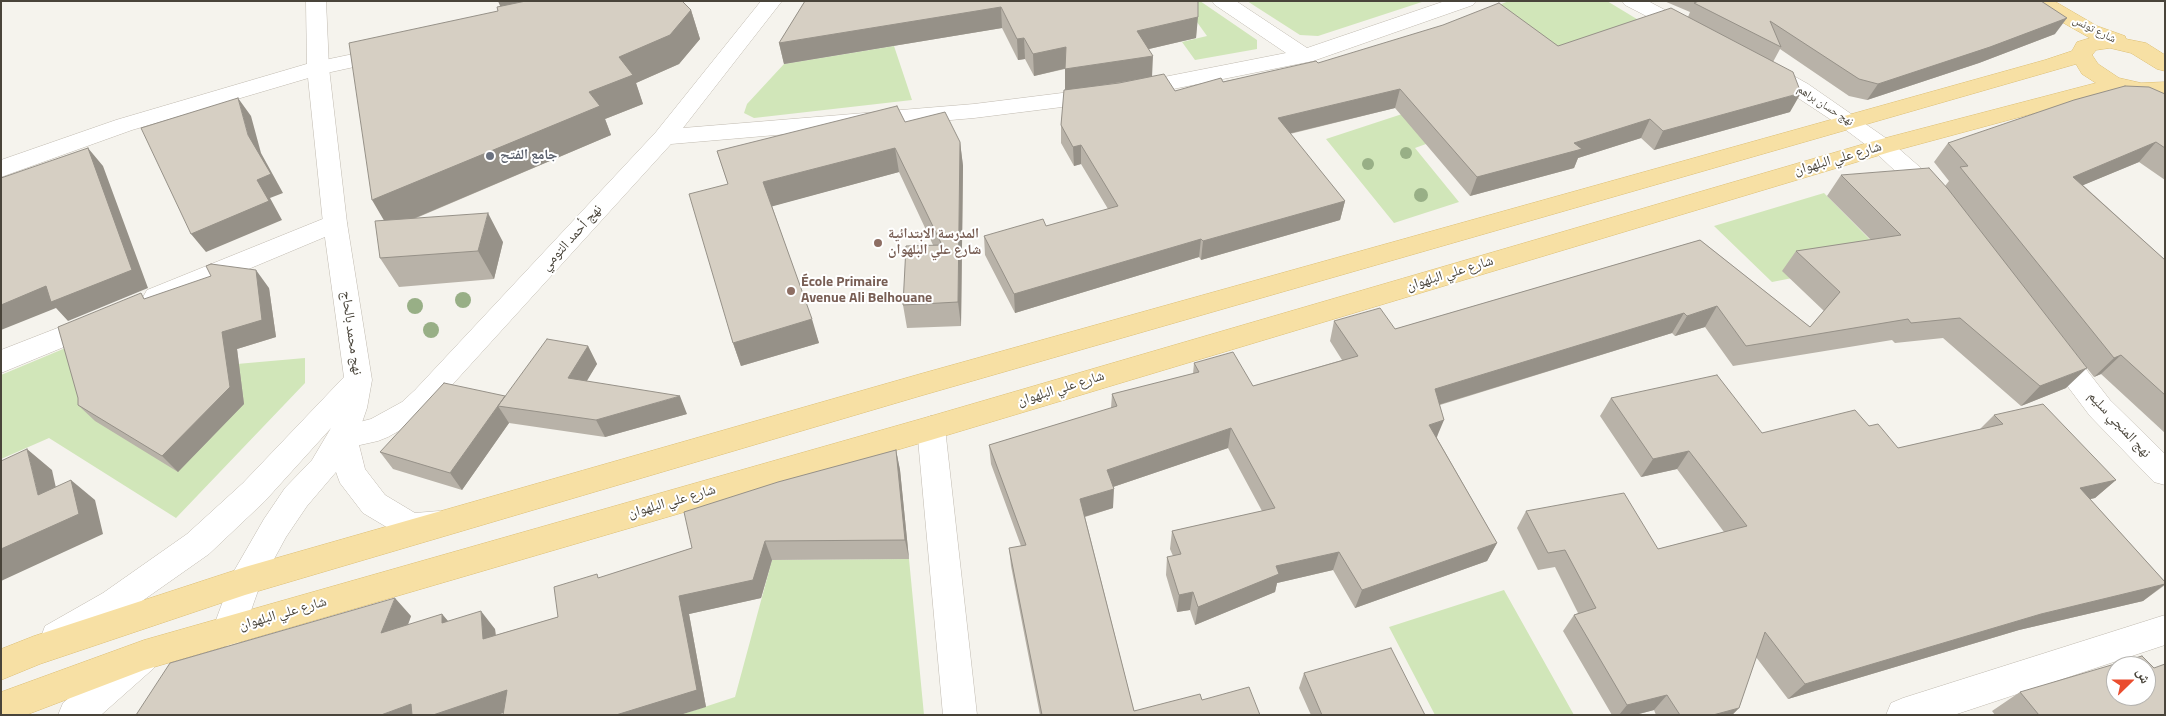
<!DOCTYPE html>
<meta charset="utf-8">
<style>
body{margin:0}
#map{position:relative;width:2166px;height:716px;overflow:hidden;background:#f5f3ed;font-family:"Titillium Web","Noto Naskh Arabic",sans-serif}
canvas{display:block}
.frame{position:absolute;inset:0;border:2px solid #49443a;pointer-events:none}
.north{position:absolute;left:2106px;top:656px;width:50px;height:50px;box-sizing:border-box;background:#fff;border:1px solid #b6b4b0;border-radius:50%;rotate:68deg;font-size:14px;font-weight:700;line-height:20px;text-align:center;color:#49443a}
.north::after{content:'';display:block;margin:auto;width:18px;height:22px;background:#ea4d2f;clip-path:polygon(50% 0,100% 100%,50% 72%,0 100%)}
</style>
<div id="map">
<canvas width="2166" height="716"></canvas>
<div class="frame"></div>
<div class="north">ش</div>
</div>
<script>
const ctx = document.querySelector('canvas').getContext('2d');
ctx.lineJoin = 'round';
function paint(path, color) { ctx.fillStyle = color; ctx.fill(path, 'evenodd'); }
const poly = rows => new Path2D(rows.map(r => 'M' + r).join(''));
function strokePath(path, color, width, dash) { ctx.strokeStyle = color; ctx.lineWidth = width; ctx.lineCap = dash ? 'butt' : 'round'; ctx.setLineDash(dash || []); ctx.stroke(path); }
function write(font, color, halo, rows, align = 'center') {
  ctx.font = font + ' "Titillium Web","Noto Naskh Arabic",sans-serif'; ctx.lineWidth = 4; ctx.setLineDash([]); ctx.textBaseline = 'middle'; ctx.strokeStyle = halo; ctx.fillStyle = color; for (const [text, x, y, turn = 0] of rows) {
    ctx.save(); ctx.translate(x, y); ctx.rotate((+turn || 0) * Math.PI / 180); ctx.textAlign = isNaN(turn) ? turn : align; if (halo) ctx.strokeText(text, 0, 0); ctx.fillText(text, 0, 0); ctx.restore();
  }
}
const green = poly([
 [1197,1,1200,1,1257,40,1257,49,1195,60,1182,42,1207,36,1184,4],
 [1247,1,1425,1,1318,36,1300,35],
 [1509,1,1607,1,1655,30,1563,61,1491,8],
 [894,46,912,100,754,118,744,113,747,104,784,64],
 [1460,95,1426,144,1415,148,1459,202,1394,223,1326,139],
 [1824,193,1886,256,1818,273,1772,282,1714,226],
 [75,344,180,369,305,358,305,383,176,518,49,438,1,459,1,375],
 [909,559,924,715,680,715,735,697,772,560],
 [1504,590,1574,715,1435,715,1389,627]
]);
const minor = poly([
 [761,1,782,1,683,128,974,104,1118,86,1286,53,1215,5,1212,1,1236,1,1307,48,1445,1,1476,1,1473,5,1313,61,1118,100,974,118,671,144,422,418,388,437,378,441,342,449,332,445,327,437,332,429,371,419,402,402,415,390,656,132,761,1],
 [1622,1,1648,1,1695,26,1699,30,1695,34,1688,36,1681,34,1625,5,1622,1],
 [387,47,395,48,398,53,395,58,322,74,132,130,1,177,1,160,116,120,310,63,387,47],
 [1766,63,1774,65,1808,84,1890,141,1945,189,1948,195,1945,201,1936,203,1927,201,1874,151,1842,127,1792,94,1758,75,1755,70,1758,65,1766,63],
 [335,214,344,217,347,223,344,229,165,304,156,307,147,304,143,297,147,290,335,214],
 [96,313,105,316,109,323,105,330,1,373,1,350,96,313],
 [2054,338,2064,341,2110,400,2165,454,2165,485,2154,482,2090,416,2044,355,2040,348,2044,341,2054,338],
 [931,416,941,420,945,428,977,715,943,715,917,428,921,420,931,416],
 [2165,615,2165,645,1954,715,1886,715,1891,703,1903,698,2165,615],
 [142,642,154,646,159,657,154,668,101,715,58,715,63,703,130,646,142,642]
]);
const tertiary = poly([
 [306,1,326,1,329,68,347,223,372,380,367,408,357,437,365,469,385,495,415,513,439,511,450,515,454,524,450,533,439,537,411,539,400,535,363,513,340,483,336,472,307,506,286,537,260,585,240,642,228,646,216,642,212,631,234,571,264,519,285,488,312,460,331,428,265,501,209,554,125,613,69,648,57,652,45,648,41,637,45,626,103,593,187,534,243,483,344,377,323,223,307,68,306,1]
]);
const primary = poly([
 [2029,1,2054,1,2097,26,2125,36,2126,39,2146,43,2165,55,2165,71,2157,69,2131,53,2110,48,2096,50,2092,55,2098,64,2119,78,2141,83,2165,82,2165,96,2141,97,2127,94,2094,97,1890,152,931,440,144,670,26,715,1,715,1,692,144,640,931,416,1874,141,2096,83,2082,74,2076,64,920,396,245,595,40,664,1,680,1,649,34,636,245,567,920,374,2045,60,2072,51,2077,42,2090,38,2032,5,2029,1]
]);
const trees = [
 [1406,153,6],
 [1368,164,6],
 [1421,195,7],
 [463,300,8],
 [415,306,8],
 [431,330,8]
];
const wall = poly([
 [805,1,1198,1,1196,38,1149,49,1152,76,1175,91,1318,63,1558,46,1688,17,1690,12,1664,1,2041,1,2055,34,1979,63,1867,100,1849,96,1780,49,1773,62,1790,112,1654,150,1641,138,1578,158,1574,168,1470,196,1395,108,1290,134,1345,201,1340,220,1201,260,1199,257,1015,313,985,255,984,236,1046,226,1108,209,1081,164,1074,166,1061,143,1061,125,1065,90,1065,69,1034,76,1025,59,1018,60,1002,28,784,64,779,43],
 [691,10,700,39,679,64,636,83,643,104,605,119,611,135,414,219,503,242,494,279,399,287,380,258,384,221],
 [2165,94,2165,180,2139,162,2083,185,2165,260,2165,433,2101,374,2094,377,2024,288,2066,388,2021,406,1943,338,1895,343,1892,340,1733,366,1705,327,1675,336,1672,333,1440,405,1437,438,1497,543,1487,561,1355,608,1333,570,1277,583,1275,592,1195,625,1190,610,1177,612,1166,575,1167,557,1173,556,1170,549,1172,531,1262,511,1228,448,1113,487,1113,508,1085,517,1134,711,1202,700,1260,715,1040,715,1011,566,1009,548,1021,546,991,464,989,445,1111,408,1112,394,1193,374,1194,363,1253,386,1342,360,1330,341,1334,321,1395,329,1700,240,1810,327,1824,311,1782,271,1796,251,1871,240,1827,196,1841,175,1945,186,1949,181,1934,162,1948,143],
 [905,122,960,142,963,166,961,326,907,328,903,305,933,245,899,172,772,206,819,343,741,366,733,343,728,184,717,151],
 [269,288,276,337,237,349,244,404,178,472,95,421,78,405],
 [588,346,597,364,586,381,687,414,605,437,509,423,462,490,393,469,380,452,505,396],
 [1611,398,1762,433,1869,426,1898,448,1979,430,1994,415,2116,480,2095,498,2090,499,2165,582,2165,585,2143,601,2019,630,1788,699,1756,657,1739,708,1732,715,1656,715,1654,710,1635,715,1612,715,1563,631,1574,615,1578,613,1555,567,1538,570,1517,528,1526,511,1658,549,1724,532,1677,469,1641,477,1600,416],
 [896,450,900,470,909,559,772,560,761,598,689,614,706,707,504,713,497,715,136,715,411,616,408,625,442,614,448,621,495,629,496,635,558,617,599,578,692,548],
 [1304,673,1425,715,1311,715,1299,688],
 [2020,692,2165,715,1995,715,1992,711]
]);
const shadedWall = poly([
 [498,1,595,1,506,20],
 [1001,7,1002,28,784,64,779,43],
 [691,10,700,39,679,64,636,83,643,104,605,119,611,135,389,229,372,200,589,92,619,57],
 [1198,17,1196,38,1136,52,1137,31],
 [2067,18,2055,34,1979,63,1867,100,1878,84],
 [1024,38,1025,59,1018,60,1017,39],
 [1066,47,1067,68,1034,76,1033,54],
 [1153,56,1152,77,1065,91,1065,69],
 [1400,89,1395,108,1275,137,1278,118],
 [1801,93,1790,112,1654,150,1663,131],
 [238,98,251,116,261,153,283,193,270,198,282,220,206,252,191,234,257,180,248,135],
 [1650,119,1641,138,1578,158,1574,168,1470,196,1477,177,1574,143],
 [960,142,963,166,961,326,958,302],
 [2156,142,2139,162,2057,196,2073,177],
 [1081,145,1081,164,1074,166,1073,147],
 [88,148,103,166,148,288,68,321,56,308,1,330,1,305],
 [895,148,899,172,770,207,763,182],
 [1345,201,1340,220,1201,260,1203,241],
 [488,213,503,242,494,279,478,251],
 [1201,239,1199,257,1015,313,1014,294],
 [256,270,269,288,276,337,237,349,244,404,178,472,162,456,222,332],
 [1717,306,1705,327,1675,336,1687,316],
 [1684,313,1672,333,1428,408,1435,389],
 [812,319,819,343,741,366,733,343],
 [588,346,597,364,578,396,568,378],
 [2121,355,2101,374,2094,377,2114,358],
 [2087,368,2066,388,2021,406,2040,386],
 [680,396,687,414,605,437,596,420],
 [498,406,509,423,462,490,450,473],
 [1444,420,1436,439,1429,425],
 [1231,428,1228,448,1107,489,1107,470],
 [27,449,52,470,62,515,38,495],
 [896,450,900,470,909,559,905,540],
 [1689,451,1677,469,1641,477,1653,459],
 [71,480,95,500,103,534,1,581,1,549],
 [2116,480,2095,498,2060,506,2080,488],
 [1114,489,1113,508,1080,518,1080,499],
 [765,541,772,560,761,598,689,614,706,707,680,715,616,715,679,596],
 [1497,543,1487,561,1355,608,1362,590],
 [1339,552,1333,570,1277,583,1275,592,1195,625,1198,607,1276,566],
 [2165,584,2143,601,2019,630,1788,699,1805,684,2041,614],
 [1193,592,1190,610,1177,612,1179,595],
 [395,598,411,616,398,650,381,633],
 [481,611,495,629,497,656,483,639],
 [442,614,457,632,442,623],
 [507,690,521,707,497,715,433,715],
 [1667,695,1654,710,1635,715,1619,715,1627,705],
 [411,704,422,715,381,715],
 [1739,708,1732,715,1713,715]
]);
const building = poly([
 [526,1,682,1,691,10,670,35,619,57,633,75,589,92,600,106,372,200,349,43,498,11,497,7,526,1],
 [805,1,1198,1,1198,17,1137,31,1153,56,1065,69,1066,47,1033,54,1024,38,1017,39,1001,7,779,43,805,1],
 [1699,1,2041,1,2067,18,1990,47,1878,84,1859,79,1770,21,1781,47,1694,3,1699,1],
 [1499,3,1558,46,1671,8,1793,72,1801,93,1663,131,1650,119,1574,143,1582,149,1477,177,1400,89,1278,118,1345,201,1203,241,1201,239,1014,294,984,236,1043,219,1046,226,1118,206,1081,145,1073,147,1061,125,1064,90,1119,83,1164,74,1175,91,1221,78,1223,82,1316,61,1318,63,1443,25,1499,3],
 [2125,86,2149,87,2165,94,2165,148,2156,142,2073,177,2165,260,2165,395,2121,355,2114,358,1960,167,1968,166,1948,143,2074,100,2125,86],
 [238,98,248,135,271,174,257,180,269,201,191,234,141,128,238,98],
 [897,106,905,122,945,112,960,142,958,302,903,305,906,246,942,245,895,148,763,182,812,319,733,343,689,194,728,184,717,151,897,106],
 [88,148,132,270,51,302,46,286,1,305,1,178,88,148],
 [1929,168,1948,189,2087,368,2040,386,1960,318,1911,323,1908,319,1746,346,1717,306,1687,316,1684,313,1435,389,1444,420,1429,425,1497,543,1362,590,1339,552,1276,566,1279,574,1198,607,1193,592,1179,595,1167,557,1181,554,1172,531,1275,508,1231,428,1107,470,1114,489,1080,499,1134,711,1200,694,1202,700,1249,687,1260,715,1042,715,1009,548,1026,545,989,445,1117,406,1112,394,1199,372,1194,363,1233,352,1253,386,1358,356,1334,321,1380,308,1395,329,1700,240,1810,327,1840,292,1796,251,1901,235,1841,175,1929,168],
 [488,213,478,251,380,258,375,221,488,213],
 [211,264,256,270,262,320,222,332,230,387,162,456,78,405,78,398,58,327,141,293,144,299,211,276,206,266,211,264],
 [547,339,588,346,568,378,680,396,596,420,498,406,547,339],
 [1717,375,1762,433,1855,410,1869,426,1878,424,1898,448,2003,424,1994,415,2043,404,2116,480,2080,488,2165,582,2165,584,2041,614,1805,684,1765,632,1739,708,1713,715,1680,715,1667,695,1627,705,1574,615,1596,608,1565,550,1548,553,1526,511,1624,493,1658,549,1747,526,1689,451,1653,459,1611,398,1717,375],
 [444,383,505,396,450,473,380,452,444,383],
 [27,449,38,495,71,480,79,514,1,549,1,461,27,449],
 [896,450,905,540,765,541,753,580,679,596,697,690,616,715,503,715,507,690,433,715,412,715,411,704,381,715,136,715,170,663,395,598,381,633,442,614,442,623,481,611,483,639,558,617,554,587,597,574,598,578,692,548,684,512,778,482,896,450],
 [1391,648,1425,715,1322,715,1304,673,1391,648],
 [2142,656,2154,668,2165,664,2165,715,2039,715,2020,692,2142,656],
 [2116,666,2146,666,2146,696,2116,696,2116,666]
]);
const markers = [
 [490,156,5,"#6b7280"],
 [878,243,5,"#8d6e63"],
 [791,291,5,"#8d6e63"]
];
const farStreetnames = [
 ["شارع تونس",2094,30,26],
 ["نهج حسان براهم",1825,106,33]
];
const worshipNames = [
 ["جامع الفتح",500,156]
];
const streetNames = [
 ["شارع علي البلهوان",1838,159,-16],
 ["نهج أحمد التومي",572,238,-48],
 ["شارع علي البلهوان",1450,274,-17],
 ["نهج محمد بالحاج",351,333,82],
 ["شارع علي البلهوان",1061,389,-17],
 ["نهج المنجي سليم",2119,425,47],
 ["شارع علي البلهوان",672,502,-16],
 ["شارع علي البلهوان",283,614,-16]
];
const educationNames = [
 ["المدرسة الابتدائية",888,235],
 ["شارع علي البلهوان",888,251],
 ["École Primaire",801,283],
 ["Avenue Ali Belhouane",801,299]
];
paint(green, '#d1e6b9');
strokePath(minor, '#c0bab0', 1);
strokePath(tertiary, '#c0bab0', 1);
strokePath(primary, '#dcbe74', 1);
paint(minor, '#fff');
paint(tertiary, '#fff');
paint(primary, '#f7e0a4');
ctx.fillStyle = '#98af86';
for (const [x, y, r] of trees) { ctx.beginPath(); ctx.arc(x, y, r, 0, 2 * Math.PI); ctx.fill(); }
paint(wall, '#b8b2a8');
paint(shadedWall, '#969188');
paint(building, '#d6cfc3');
strokePath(building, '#969188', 1);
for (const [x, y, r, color] of markers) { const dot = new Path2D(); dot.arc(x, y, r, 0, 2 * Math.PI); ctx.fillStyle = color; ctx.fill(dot); strokePath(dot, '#fff', 2); }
write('11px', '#49443a', '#fff', farStreetnames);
write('bold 14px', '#5b616d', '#fff', worshipNames, 'left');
write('14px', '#49443a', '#fff', streetNames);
write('bold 14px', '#785e54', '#fff', educationNames, 'left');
</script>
